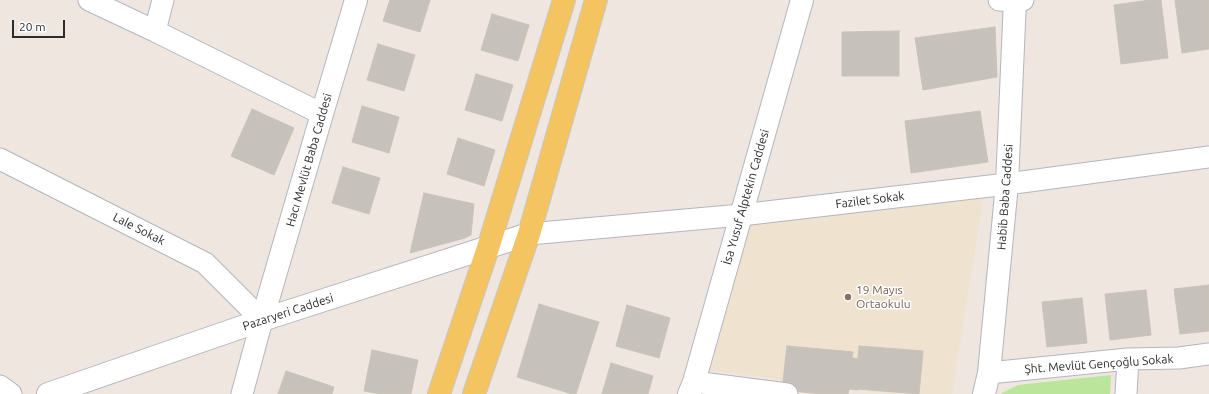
<!DOCTYPE html>
<meta charset="utf-8">
<style>
body{margin:0}
#map{position:relative;width:1209px;height:394px;overflow:hidden;background:#eee6df;font-family:Ubuntu,sans-serif}
canvas{display:block}
.scale{position:absolute;left:12px;top:20px;width:53px;height:18px;box-sizing:border-box;border:2px solid #2c2c2c;border-top:0;padding-left:5px;font-size:12px;line-height:14px;white-space:nowrap;color:#2c2c2c;-webkit-text-stroke:3px #fff;paint-order:stroke}
</style>
<div id="map">
<canvas width="1209" height="394"></canvas>
<div class="scale">20 m</div>
</div>
<script>
const ctx = document.querySelector('canvas').getContext('2d');
ctx.lineJoin = 'round';
function paint(path, color) { ctx.fillStyle = color; ctx.fill(path, 'evenodd'); }
const poly = rows => new Path2D(rows.map(r => 'M' + r).join(''));
function strokePath(path, color, width, dash) { ctx.strokeStyle = color; ctx.lineWidth = width; ctx.lineCap = dash ? 'butt' : 'round'; ctx.setLineDash(dash || []); ctx.stroke(path); }
function write(font, color, halo, rows, align = 'center') {
  ctx.font = font + ' Ubuntu,sans-serif'; ctx.lineWidth = 3; ctx.setLineDash([]); ctx.textBaseline = 'middle'; ctx.strokeStyle = halo; ctx.fillStyle = color; for (const [text, x, y, turn = 0] of rows) {
    ctx.save(); ctx.translate(x, y); ctx.rotate((+turn || 0) * Math.PI / 180); ctx.textAlign = isNaN(turn) ? turn : align; if (halo) ctx.strokeText(text, 0, 0); ctx.fillText(text, 0, 0); ctx.restore();
  }
}
const education = poly([
 [984,193,952,394,889,394,709,370,748,224]
]);
const green = poly([
 [1111,375,1110,394,1001,394,1002,393,1018,385]
]);
const building = poly([
 [390,0,430,0,420,32,383,21,390,0],
 [1150,0,1161,0,1168,58,1121,64,1114,5,1150,0],
 [1175,0,1209,0,1209,49,1182,53,1175,0],
 [492,14,529,25,518,61,481,50,492,14],
 [995,27,997,77,923,90,915,38,995,27],
 [899,31,899,76,842,76,842,32,899,31],
 [378,44,415,55,404,91,367,80,378,44],
 [476,74,513,85,502,121,465,110,476,74],
 [362,106,399,117,389,153,352,142,362,106],
 [252,109,294,128,274,175,231,156,252,109],
 [980,111,988,162,911,173,905,121,980,111],
 [458,138,495,150,484,186,447,174,458,138],
 [343,167,380,178,369,214,332,203,343,167],
 [424,193,474,204,471,235,465,238,410,253,424,193],
 [1209,285,1209,331,1180,334,1174,289,1209,285],
 [1146,290,1151,335,1110,340,1105,294,1146,290],
 [1082,298,1087,343,1047,347,1042,302,1082,298],
 [539,304,599,322,576,394,572,394,517,377,539,304],
 [627,305,670,318,659,358,616,346,627,305],
 [787,346,853,352,852,358,858,359,859,346,923,351,919,394,858,389,858,390,849,389,848,394,823,394,782,390,787,346],
 [372,350,418,360,411,394,380,394,364,391,372,350],
 [611,363,653,376,648,394,602,394,611,363],
 [286,371,334,387,332,394,278,394,286,371]
]);
const street = poly([
 [89,0,155,31,322,114],
 [999,0,1015,1,1023,0],
 [155,31,163,0],
 [0,159,205,263,262,320,242,394],
 [529,234,741,215,1007,184,1209,157],
 [989,373,1128,359,1179,358,1209,354],
 [694,382,787,394],
 [0,386,11,394],
 [1126,394,1128,359]
]);
const secondary = poly([
 [262,320,322,114,356,0],
 [48,394,262,320,529,234],
 [689,394,694,382,802,0],
 [984,394,989,373,1007,184,1015,0]
]);
const primary = poly([
 [439,394,488,248,564,0],
 [474,394,529,234,596,0]
]);
const markers = [
 [848,297,4,"#8d6e63"]
];
const streetNames = [
 ["Hacı Mevlüt Baba Caddesi",309,160,-74],
 ["İsa Yusuf Alptekin Caddesi",746,197,-74],
 ["Habib Baba Caddesi",1005,197,-86],
 ["Fazilet Sokak",870,200,-7],
 ["Lale Sokak",139,229,27],
 ["Pazaryeri Caddesi",288,312,-18],
 ["Şht. Mevlüt Gençoğlu Sokak",1099,364,-4]
];
const educationNames = [
 ["19 Mayıs",856,290],
 ["Ortaokulu",856,304]
];
paint(education, '#efe2ce');
paint(green, '#bae59b');
paint(building, '#c6c1ba');
strokePath(building, '#cac2b8', 1);
strokePath(street, '#b2b6c0', 23);
strokePath(secondary, '#b2b6c0', 24);
strokePath(primary, '#c8c8c8', 24);
strokePath(street, '#fff', 21);
strokePath(secondary, '#fff', 22);
strokePath(primary, '#f3c45f', 22);
for (const [x, y, r, color] of markers) { const dot = new Path2D(); dot.arc(x, y, r, 0, 2 * Math.PI); ctx.fillStyle = color; ctx.fill(dot); strokePath(dot, '#fff', 1.5); }
write('12px', '#2c2c2c', '#fff', streetNames);
write('12px', '#785e54', '#fff', educationNames, 'left');
</script>
